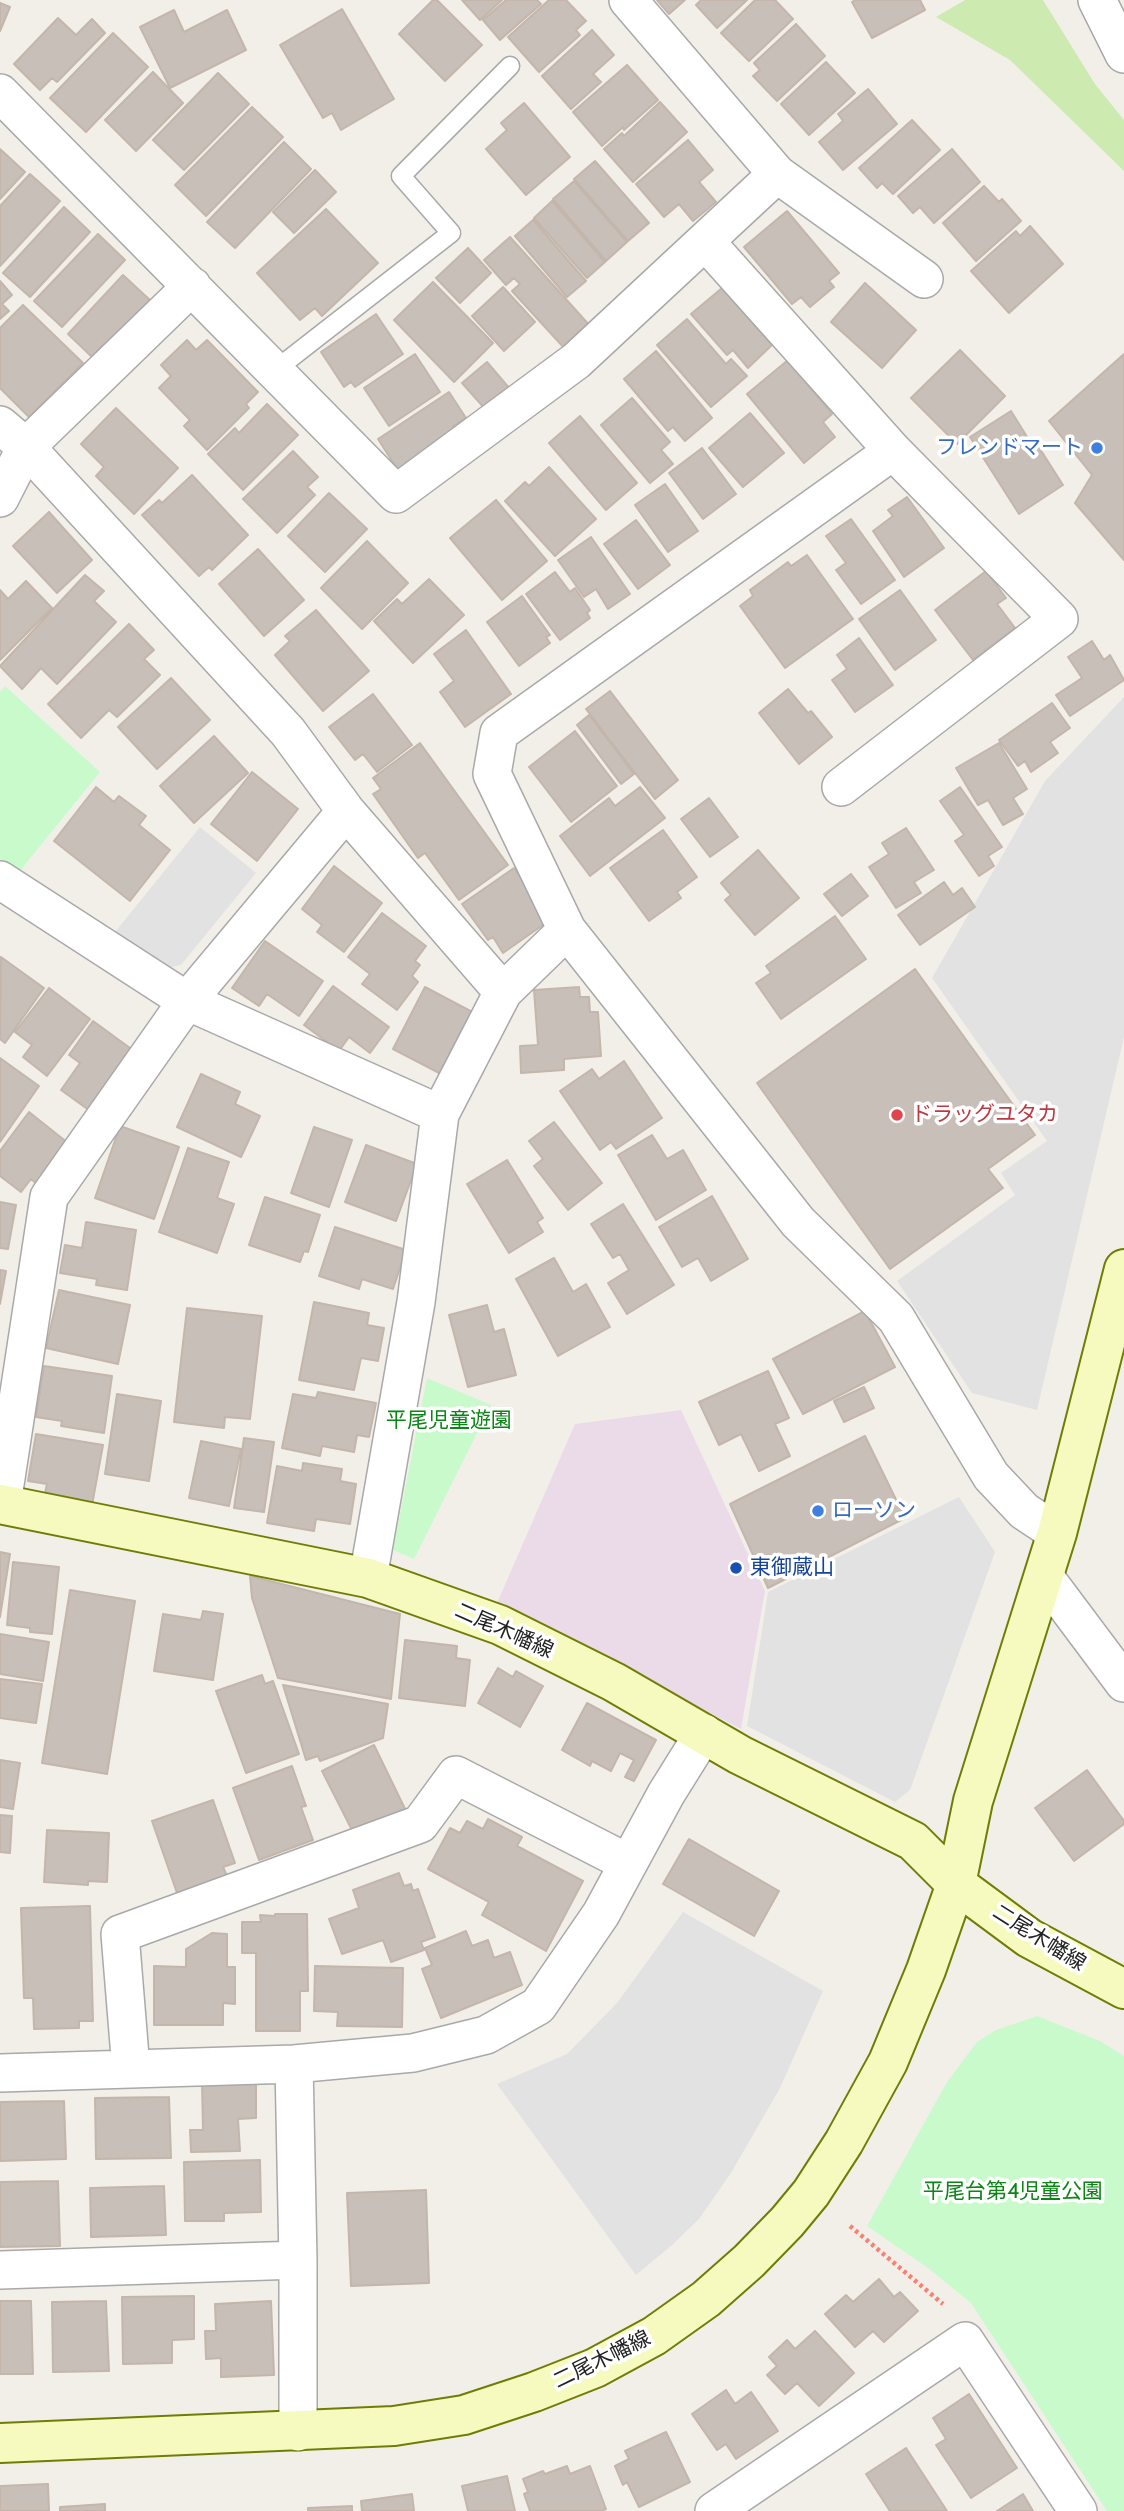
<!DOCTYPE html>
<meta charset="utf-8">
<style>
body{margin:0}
canvas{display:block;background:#f2efe9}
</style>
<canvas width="1124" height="2511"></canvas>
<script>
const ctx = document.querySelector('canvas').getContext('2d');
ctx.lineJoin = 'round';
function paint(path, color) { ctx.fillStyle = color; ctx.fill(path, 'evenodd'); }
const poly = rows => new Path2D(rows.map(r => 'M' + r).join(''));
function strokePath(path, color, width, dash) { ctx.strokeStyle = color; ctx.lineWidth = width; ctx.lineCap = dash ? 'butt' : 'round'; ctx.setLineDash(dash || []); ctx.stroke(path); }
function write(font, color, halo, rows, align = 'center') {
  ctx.font = font + ' Cabin,"Noto Sans JP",sans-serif'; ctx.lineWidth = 7; ctx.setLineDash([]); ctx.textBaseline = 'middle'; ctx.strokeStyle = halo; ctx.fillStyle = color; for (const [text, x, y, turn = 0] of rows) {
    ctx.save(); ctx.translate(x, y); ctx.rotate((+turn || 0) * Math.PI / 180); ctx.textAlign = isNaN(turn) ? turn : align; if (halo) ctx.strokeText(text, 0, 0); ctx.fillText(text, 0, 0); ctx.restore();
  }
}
const industrial = poly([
 [681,1410,765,1591,741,1729,497,1603,575,1424]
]);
const grass = poly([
 [965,0,1043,0,1095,84,1124,120,1124,171,1010,60,936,17]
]);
const park = poly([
 [5,686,100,772,19,872,0,859,0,692],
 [427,1378,491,1405,414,1559,393,1550],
 [1037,2016,1100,2041,1124,2056,1124,2511,1107,2511,971,2303,928,2268,867,2226,947,2082,977,2042,996,2030]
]);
const parking = poly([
 [1124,697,1124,1037,1037,1410,972,1393,897,1281,1015,1195,1001,1173,1047,1141,932,978,1045,781],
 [200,827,256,873,181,965,152,971,111,937],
 [959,1497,995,1552,910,1790,895,1802,747,1726,768,1592],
 [683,1912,823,1991,780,2088,731,2173,699,2219,672,2245,636,2275,497,2084,567,2054,617,2003]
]);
const building = poly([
 [433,0,437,0,482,45,445,81,399,34,433,0],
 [462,0,502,0,480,20,462,0],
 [506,0,537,0,541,4,500,40,483,20,506,0],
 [549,0,566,0,586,21,576,30,580,35,539,72,508,37,549,0],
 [657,0,685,0,669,14,657,0],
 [701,0,747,0,717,28,696,5,701,0],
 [755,0,775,0,793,19,749,61,721,33,755,0],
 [855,0,920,0,925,10,872,38,852,2,855,0],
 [0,3,10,7,0,31,0,3],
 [342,9,394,99,341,130,332,113,323,118,280,45,342,9],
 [174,10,184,32,227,10,246,50,170,88,140,27,174,10],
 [58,18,76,35,92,19,105,33,57,82,52,78,40,90,14,64,58,18],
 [796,24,825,56,777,101,753,76,760,70,754,63,796,24],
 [592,30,614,55,593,74,601,82,571,109,542,76,592,30],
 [113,33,148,67,86,132,50,98,113,33],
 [826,62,855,93,809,135,781,104,826,62],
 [627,65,658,100,624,130,623,127,602,146,573,112,627,65],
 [153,72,183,103,136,151,105,120,153,72],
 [218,73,249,104,184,170,153,140,218,73],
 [868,89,897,124,843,170,819,142,843,121,838,114,868,89],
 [660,102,687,132,633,182,604,149,622,133,624,136,660,102],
 [524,103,570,157,526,195,486,149,507,130,501,123,524,103],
 [252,107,283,137,206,216,175,185,252,107],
 [912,120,940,150,893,194,882,183,877,188,859,168,912,120],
 [688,140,713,170,699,182,716,202,693,221,679,204,664,217,636,184,688,140],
 [284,142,311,169,235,248,207,222,284,142],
 [0,149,25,172,0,199,0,149],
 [952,149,980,182,934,223,920,207,913,213,898,196,952,149],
 [595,161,649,223,628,241,574,179,595,161],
 [315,170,336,192,294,233,273,212,315,170],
 [30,174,60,201,0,266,0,206,30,174],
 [574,181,627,242,606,261,553,199,574,181],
 [984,186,999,202,1002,199,1021,221,976,261,943,223,984,186],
 [552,201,605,262,587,278,534,218,552,201],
 [64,207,90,232,30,297,3,273,64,207],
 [326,209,378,263,322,316,315,308,300,320,257,273,326,209],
 [787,211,839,273,829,281,834,287,810,307,801,297,792,304,744,247,787,211],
 [533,220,586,281,567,297,515,236,533,220],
 [1030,226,1063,264,1009,313,971,271,1016,231,1020,236,1030,226],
 [98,234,125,260,62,327,34,301,98,234],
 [510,237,591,327,566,350,512,291,520,284,514,278,506,285,484,260,510,237],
 [468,248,491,273,460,303,436,278,468,248],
 [123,275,151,301,108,347,104,344,92,357,68,334,123,275],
 [0,281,12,295,2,304,9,311,0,319,0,281],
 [433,282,493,343,454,382,394,320,433,282],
 [865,283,916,330,882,368,831,322,865,283],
 [503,287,535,322,504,351,472,316,503,287],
 [722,288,772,345,748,368,733,350,727,355,691,314,722,288],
 [23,305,83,363,29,417,0,388,0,328,23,305],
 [376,314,403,354,355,387,351,382,344,387,321,352,376,314],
 [687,319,726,364,731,359,747,376,711,407,657,345,687,319],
 [187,340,196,350,207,340,258,392,246,404,249,408,207,450,184,426,190,420,159,388,171,376,161,365,187,340],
 [960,350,1005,396,957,444,911,398,960,350],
 [656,351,712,418,685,441,673,427,668,431,624,379,656,351],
 [415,354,440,392,389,426,364,388,415,354],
 [1124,354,1124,560,1075,503,1092,475,1049,421,1124,354],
 [788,360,832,414,823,422,835,437,804,463,747,394,788,360],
 [487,362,510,389,486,410,462,383,487,362],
 [449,392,466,418,453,426,457,433,399,472,378,439,449,392],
 [632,398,670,442,661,450,673,464,650,483,601,425,632,398],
 [267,404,298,435,243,490,208,454,235,428,239,433,267,404],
 [116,408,178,468,134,514,96,476,104,467,81,444,116,408],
 [1011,411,1029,440,1033,438,1063,485,1019,514,970,437,1011,411],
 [750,413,784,453,743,487,709,448,750,413],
 [580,416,637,483,606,510,549,443,580,416],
 [702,448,736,494,703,519,669,473,702,448],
 [293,451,318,477,307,487,315,495,277,533,243,499,293,451],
 [549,467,596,519,555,556,505,501,525,482,529,486,549,467],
 [192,475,248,535,212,570,209,567,199,576,142,515,159,500,162,503,192,475],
 [665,484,698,531,668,552,635,505,665,484],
 [329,493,367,529,325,572,288,536,329,493],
 [907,497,944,548,904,577,873,531,893,516,888,510,907,497],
 [496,500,547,561,502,600,450,538,496,500],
 [49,512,92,560,57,593,13,546,49,512],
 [851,519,895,580,861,604,836,570,846,563,826,536,851,519],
 [636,520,670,565,638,589,604,544,636,520],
 [591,537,630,594,608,609,596,589,584,597,558,560,591,537],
 [367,541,408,583,362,629,321,588,367,541],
 [258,549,304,600,264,636,219,584,258,549],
 [807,555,853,619,785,668,740,606,753,596,750,590,788,562,791,566,807,555],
 [986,571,1006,598,997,604,1015,628,973,660,935,610,986,571],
 [555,572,570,592,575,588,590,610,587,613,590,618,560,640,526,594,555,572],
 [85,575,104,591,94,601,116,622,57,684,41,668,22,689,0,666,85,575],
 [429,579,464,615,413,663,374,621,397,599,402,604,429,579],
 [26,581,52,608,0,660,0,590,8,599,26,581],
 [900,590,936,640,895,670,859,619,900,590],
 [522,596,550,635,546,637,550,643,519,666,487,622,522,596],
 [316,610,369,671,323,711,275,655,290,641,285,636,316,610],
 [129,624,154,650,144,659,160,675,117,717,109,710,81,738,48,704,129,624],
 [466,630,511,694,465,727,440,692,454,681,434,654,466,630],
 [859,638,893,685,855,712,832,680,847,669,837,655,859,638],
 [1092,641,1104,660,1110,655,1124,680,1070,716,1056,695,1082,678,1068,657,1092,641],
 [171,678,210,720,157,769,118,727,171,678],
 [788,689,808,713,811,711,832,737,799,764,759,713,788,689],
 [610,691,678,780,655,799,586,709,610,691],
 [373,694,412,745,377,772,363,754,355,760,329,727,373,694],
 [1052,703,1070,728,1050,742,1058,753,1031,772,1025,761,1018,766,999,740,1052,703],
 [589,715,634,774,621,784,577,725,589,715],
 [575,731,617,786,571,822,529,767,575,731],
 [214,736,248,773,194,823,160,786,214,736],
 [420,743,508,865,459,900,425,853,418,858,373,794,381,789,373,778,420,743],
 [999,743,1027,789,1013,798,1023,814,1003,825,988,800,978,805,956,768,999,743],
 [252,772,298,809,257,861,211,824,252,772],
 [96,787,114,802,119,796,146,816,139,825,170,850,130,901,54,841,96,787],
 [640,787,665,818,590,876,560,836,609,798,615,806,640,787],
 [960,787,1002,847,988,856,994,866,979,876,955,841,964,835,940,801,960,787],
 [709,798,738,837,710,857,681,819,709,798],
 [906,828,934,870,914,882,921,893,896,908,869,867,889,854,882,843,906,828],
 [663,830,697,877,677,892,681,898,649,921,610,868,663,830],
 [758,850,799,898,755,935,725,900,731,895,721,883,758,850],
 [334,866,382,903,344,952,317,932,322,925,302,909,334,866],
 [514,868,550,920,503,953,493,937,488,940,462,904,514,868],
 [851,874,868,896,842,916,824,894,851,874],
 [944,882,953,895,962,888,975,907,920,945,898,915,944,882],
 [382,913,426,946,415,961,420,965,412,976,418,982,397,1010,362,984,370,974,348,957,382,913],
 [835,916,866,959,781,1019,756,983,771,973,766,966,835,916],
 [265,941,323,981,299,1016,267,994,259,1006,232,988,265,941],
 [1,957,44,988,5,1043,0,1039,1,957],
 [915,969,1035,1135,988,1169,1003,1188,890,1269,757,1083,915,969],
 [333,986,389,1027,370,1053,349,1037,339,1051,304,1025,333,986],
 [425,987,476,1014,445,1076,393,1049,425,987],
 [579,987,580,997,589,997,590,1012,598,1012,601,1056,564,1059,564,1070,521,1073,520,1046,538,1045,534,990,579,987],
 [49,988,90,1019,47,1076,23,1057,32,1045,15,1032,49,988],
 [93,1021,141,1056,97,1116,61,1090,80,1063,69,1055,93,1021],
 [0,1058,39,1086,0,1142,0,1058],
 [624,1061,662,1118,616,1149,611,1142,600,1150,560,1091,592,1069,599,1079,624,1061],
 [201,1074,240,1092,235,1104,260,1116,241,1157,177,1127,201,1074],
 [29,1112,68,1143,37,1184,31,1179,21,1192,0,1176,0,1151,29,1112],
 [554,1122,602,1183,568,1210,534,1166,543,1159,529,1141,554,1122],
 [120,1126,179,1147,154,1219,95,1198,120,1126],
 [314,1127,352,1140,329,1207,291,1193,314,1127],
 [652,1135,667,1159,683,1150,706,1190,656,1220,618,1155,652,1135],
 [366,1145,417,1164,396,1221,345,1202,366,1145],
 [188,1148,229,1162,217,1198,234,1204,217,1253,159,1232,188,1148],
 [507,1160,543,1218,537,1222,543,1232,509,1253,467,1184,507,1160],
 [712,1196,748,1259,711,1281,698,1258,682,1267,659,1227,712,1196],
 [265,1197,320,1215,308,1252,304,1251,300,1262,249,1245,265,1197],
 [0,1202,16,1205,8,1249,0,1248,0,1202],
 [623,1204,674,1285,627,1314,608,1283,629,1270,620,1254,613,1258,591,1224,623,1204],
 [86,1222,136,1230,127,1290,96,1285,97,1279,60,1273,65,1245,82,1248,86,1222],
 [335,1227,406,1250,393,1289,362,1279,359,1289,319,1276,335,1227],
 [554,1258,573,1292,586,1284,610,1327,558,1356,516,1279,554,1258],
 [0,1270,6,1271,0,1304,0,1270],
 [59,1290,130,1305,118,1364,46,1348,59,1290],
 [314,1302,369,1313,367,1325,384,1328,378,1361,361,1358,354,1390,299,1380,314,1302],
 [487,1305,494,1332,504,1329,516,1375,468,1387,449,1315,487,1305],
 [187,1308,262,1316,250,1419,225,1417,224,1428,174,1422,187,1308],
 [865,1311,895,1367,803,1414,773,1359,865,1311],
 [44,1366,112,1376,104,1433,61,1426,62,1421,36,1417,44,1366],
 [768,1371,789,1418,775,1424,790,1456,759,1471,741,1434,719,1445,699,1402,768,1371],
 [864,1387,874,1408,844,1422,834,1401,864,1387],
 [318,1392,376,1403,369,1437,357,1435,354,1452,322,1446,320,1456,282,1448,293,1394,316,1398,318,1392],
 [117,1394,161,1401,149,1481,105,1474,117,1394],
 [36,1434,103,1445,90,1516,42,1508,47,1484,28,1481,36,1434],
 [865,1436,905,1518,768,1588,730,1504,865,1436],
 [244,1438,274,1442,264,1512,234,1508,244,1438],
 [201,1441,241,1449,229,1506,189,1498,201,1441],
 [303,1463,342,1469,340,1481,356,1484,350,1524,316,1519,314,1531,267,1523,277,1466,302,1471,303,1463],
 [0,1552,10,1554,0,1617,0,1552],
 [13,1562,59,1567,52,1634,30,1632,30,1628,7,1625,13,1562],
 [250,1576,400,1614,391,1699,278,1678,252,1598,250,1576],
 [70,1590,135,1601,107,1774,42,1763,70,1590],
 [203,1611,223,1614,213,1680,154,1671,163,1614,201,1620,203,1611],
 [0,1634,49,1642,43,1681,0,1674,0,1634],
 [405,1640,457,1646,456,1658,470,1660,465,1706,399,1698,405,1640],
 [498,1668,513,1677,516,1671,543,1686,520,1727,478,1703,498,1668],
 [262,1675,265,1684,273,1681,299,1754,246,1773,216,1691,262,1675],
 [0,1679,42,1684,36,1723,0,1718,0,1679],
 [283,1685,388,1704,383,1738,320,1761,318,1756,306,1760,283,1685],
 [587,1703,656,1740,634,1781,625,1777,634,1760,620,1753,611,1771,592,1761,590,1766,562,1750,587,1703],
 [374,1745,408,1815,357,1840,322,1771,374,1745],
 [0,1760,20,1763,13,1809,0,1807,0,1760],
 [292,1766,306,1806,301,1807,313,1840,259,1860,233,1788,292,1766],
 [1087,1770,1124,1821,1124,1824,1074,1861,1035,1808,1087,1770],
 [213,1800,235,1863,223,1867,227,1876,177,1893,152,1821,213,1800],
 [0,1815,12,1816,10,1853,0,1852,0,1815],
 [488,1819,522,1837,517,1846,583,1881,546,1951,482,1915,489,1902,428,1869,450,1828,460,1833,467,1821,483,1829,488,1819],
 [47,1830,109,1833,107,1882,88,1881,88,1885,44,1882,47,1830],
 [689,1839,779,1891,754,1936,663,1884,689,1839],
 [399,1873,404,1886,411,1884,413,1891,418,1889,435,1937,421,1942,424,1950,391,1962,383,1940,342,1954,329,1919,359,1908,353,1890,399,1873],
 [90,1906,93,2021,79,2021,79,2028,34,2029,33,1998,24,1998,21,1908,90,1906],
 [275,1914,307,1914,308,1991,300,1991,300,2031,256,2031,256,1953,242,1953,242,1922,261,1922,260,1915,275,1916,275,1914],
 [466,1931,472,1946,488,1940,494,1958,510,1952,522,1985,441,2018,422,1969,432,1965,425,1948,466,1931],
 [212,1933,227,1934,227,1967,235,1967,235,2004,223,2003,223,2025,154,2025,154,1966,186,1967,186,1949,212,1933],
 [315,1966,403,1968,402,2027,337,2026,338,2012,314,2011,315,1966],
 [256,2079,256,2118,238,2119,240,2151,191,2152,190,2130,203,2130,202,2081,256,2079],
 [169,2097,171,2158,96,2159,95,2098,169,2097],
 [64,2101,66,2159,0,2161,0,2102,64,2101],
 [260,2160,261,2212,224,2213,224,2221,185,2221,184,2162,260,2160],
 [58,2181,60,2246,0,2247,0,2182,58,2181],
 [164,2186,166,2235,91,2237,90,2188,164,2186],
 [426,2190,429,2283,351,2286,347,2193,426,2190],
 [879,2279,894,2297,900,2292,918,2311,884,2342,873,2331,855,2347,825,2314,846,2295,853,2302,879,2279],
 [194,2296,194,2339,172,2340,172,2363,123,2364,122,2297,194,2296],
 [0,2301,31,2301,33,2374,0,2374,0,2301],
 [106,2301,109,2371,53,2372,52,2302,106,2301],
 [271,2301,274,2375,221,2377,221,2358,206,2359,205,2331,216,2331,215,2304,271,2301],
 [815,2331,854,2373,819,2406,797,2383,785,2394,767,2375,777,2366,769,2357,787,2340,795,2349,815,2331],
 [726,2390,735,2404,751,2392,778,2431,736,2459,726,2444,717,2450,692,2414,726,2390],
 [969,2394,1017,2468,971,2498,936,2445,946,2439,933,2418,969,2394],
 [666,2432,690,2482,639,2507,627,2482,623,2485,615,2466,629,2459,625,2451,666,2432],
 [906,2448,947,2511,890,2511,866,2474,906,2448],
 [567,2466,570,2474,590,2466,606,2509,601,2511,530,2511,524,2494,528,2492,523,2479,543,2471,545,2474,567,2466],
 [507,2476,515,2511,468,2511,462,2486,507,2476],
 [48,2484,49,2511,0,2511,0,2486,48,2484],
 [412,2494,414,2511,362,2511,361,2501,412,2494],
 [1023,2494,1033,2511,997,2511,1023,2494],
 [105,2504,105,2511,60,2511,60,2507,105,2504],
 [352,2506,352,2511,308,2511,308,2508,352,2506]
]);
const path = poly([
 [850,2226,943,2304]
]);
const lane = poly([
 [274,371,451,233,401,176,510,66]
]);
const street = poly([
 [628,0,777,174,924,279],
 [1097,0,1124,54],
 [0,93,396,494,576,361,777,174],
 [705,241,893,451,1059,619,841,787],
 [0,425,26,447,288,732,346,811,503,992],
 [893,451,499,733,492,774,567,930,798,1222,896,1318,991,1476,1024,1511,1057,1533],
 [0,498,26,447,192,286],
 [0,880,187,1001,440,1114],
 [2,1504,49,1197,187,1001,346,811],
 [1044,1576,1124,1683],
 [368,1578,416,1302,440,1114,503,992,567,930],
 [294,2064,298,2260,298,2432],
 [131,2069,120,1934,420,1824,456,1775,628,1863],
 [0,2073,294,2064,413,2053,486,2035,538,2006,601,1914,666,1794,704,1733],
 [0,2270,298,2260],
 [714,2511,965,2341,1078,2511]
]);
const secondary = poly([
 [0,1504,368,1578,500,1625,614,1682,740,1755,913,1841,956,1884,1029,1938,1124,1989],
 [0,2443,394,2426,464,2415,534,2392,595,2368,654,2336,706,2299,749,2261,787,2222,811,2193,844,2142,888,2062,926,1970,956,1884,973,1801,1057,1533,1124,1269]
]);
const markers = [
 [1097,448,7,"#3f7fe0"],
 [897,1115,7,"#e0444e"],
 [818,1511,7,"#3f7fe0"],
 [736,1568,7,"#1a4fb4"]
];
const shopNames = [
 ["フレンドマート",1083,448],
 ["ローソン",832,1511,"left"]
];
const healthNames = [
 ["ドラッグユタカ",911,1115]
];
const parkNames = [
 ["平尾児童遊園",449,1421],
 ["平尾台第4児童公園",1013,2192]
];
const transitNames = [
 ["東御蔵山",750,1568]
];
const streetNames = [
 ["二尾木幡線",504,1631,24],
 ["二尾木幡線",1039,1938,32],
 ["二尾木幡線",602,2360,-26]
];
paint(industrial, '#ebdbe8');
paint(grass, '#cdebb0');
paint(park, '#c8facc');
paint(parking, '#e2e2e2');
paint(building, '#c7bfb8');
strokePath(building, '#c4b6ab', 2);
strokePath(lane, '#a9a9a9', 21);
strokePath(street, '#a9a9a9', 40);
strokePath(secondary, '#707d05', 42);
strokePath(path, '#fa8072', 4.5, [3.5, 3.5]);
strokePath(lane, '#fff', 18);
strokePath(street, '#fff', 37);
strokePath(secondary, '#f7fabf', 38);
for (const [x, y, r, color] of markers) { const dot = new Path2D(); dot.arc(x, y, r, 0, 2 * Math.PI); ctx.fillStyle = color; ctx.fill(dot); strokePath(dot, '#fff', 2.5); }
write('21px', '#366cbe', '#fff', shopNames, 'right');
write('21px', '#be3a42', '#fff', healthNames, 'left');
write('21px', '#0c8416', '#fff', parkNames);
write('21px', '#164399', '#fff', transitNames, 'left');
write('21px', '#222', '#fff', streetNames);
</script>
